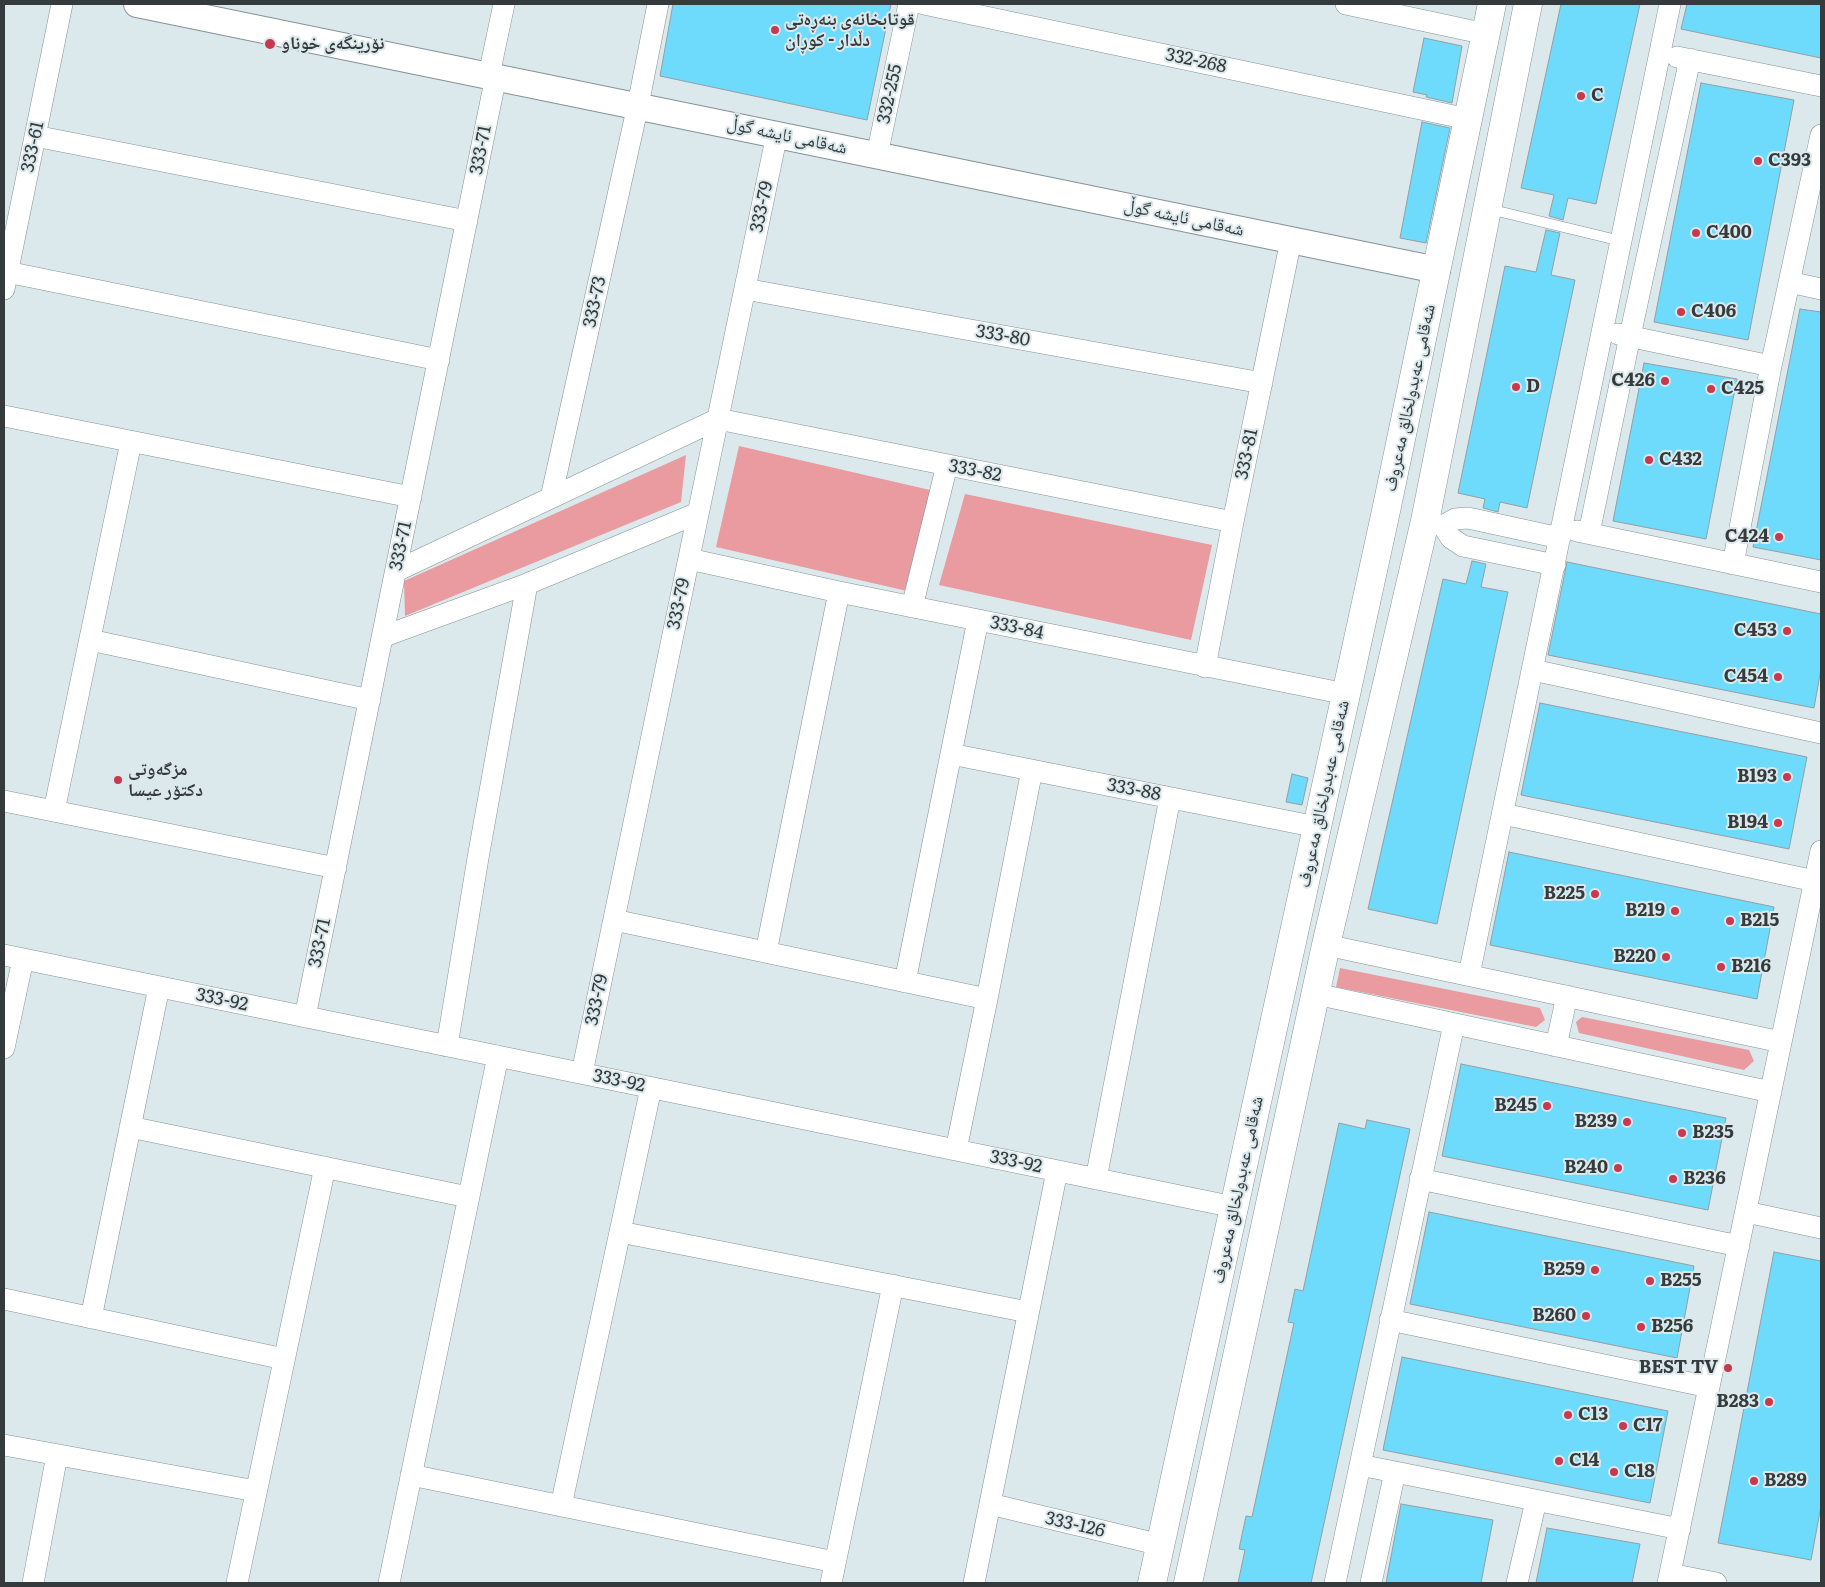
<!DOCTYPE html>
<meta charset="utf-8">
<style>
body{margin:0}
#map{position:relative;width:1825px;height:1587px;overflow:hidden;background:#dbe8ec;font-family:Literata,serif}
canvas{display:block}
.frame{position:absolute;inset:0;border:5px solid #353a3c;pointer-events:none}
</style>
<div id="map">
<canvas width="1825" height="1587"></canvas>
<div class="frame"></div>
</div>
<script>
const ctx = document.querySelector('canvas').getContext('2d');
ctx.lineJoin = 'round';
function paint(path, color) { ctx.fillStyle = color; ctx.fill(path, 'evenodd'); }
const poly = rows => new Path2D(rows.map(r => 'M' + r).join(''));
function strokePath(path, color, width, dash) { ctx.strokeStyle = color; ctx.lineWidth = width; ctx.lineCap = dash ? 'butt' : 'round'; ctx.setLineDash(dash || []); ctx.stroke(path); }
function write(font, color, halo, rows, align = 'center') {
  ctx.font = font + ' Literata,"Noto Naskh Arabic",serif'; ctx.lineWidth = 4; ctx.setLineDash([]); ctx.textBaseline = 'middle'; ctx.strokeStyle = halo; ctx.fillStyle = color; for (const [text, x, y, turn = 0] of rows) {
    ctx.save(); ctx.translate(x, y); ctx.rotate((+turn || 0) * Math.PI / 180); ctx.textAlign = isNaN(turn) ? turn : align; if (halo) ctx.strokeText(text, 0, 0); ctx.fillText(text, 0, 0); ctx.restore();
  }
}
const green = poly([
 [739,446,930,490,907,591,716,547],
 [686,455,681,502,405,616,404,581],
 [965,494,1212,545,1191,640,939,585],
 [1340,968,1540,1008,1545,1020,1536,1027,1336,987],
 [1582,1017,1749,1050,1754,1061,1744,1070,1579,1033,1576,1022]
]);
const building = poly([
 [673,4,891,4,867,120,660,76,673,4],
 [1561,4,1640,4,1596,204,1568,198,1563,220,1549,216,1554,195,1521,188,1561,4],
 [1687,4,1821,4,1821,58,1681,29,1687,4],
 [1424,38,1462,46,1452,103,1426,97,1427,95,1413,92,1424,38],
 [1701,83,1794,100,1748,340,1654,322,1701,83],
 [1422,122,1450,128,1426,243,1400,238,1422,122],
 [1546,230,1560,233,1551,275,1575,280,1527,508,1500,502,1498,512,1483,508,1485,499,1458,493,1505,266,1536,272,1546,230],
 [1800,309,1821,312,1821,560,1753,547,1800,309],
 [1644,363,1737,379,1706,539,1613,521,1644,363],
 [1472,561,1486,564,1481,587,1508,592,1437,924,1368,909,1443,579,1466,584,1472,561],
 [1567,562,1821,614,1821,669,1814,708,1548,655,1567,562],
 [1540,703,1807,757,1789,849,1521,795,1540,703],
 [1292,774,1308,778,1302,805,1286,802,1292,774],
 [1509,852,1774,907,1757,999,1490,945,1509,852],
 [1461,1064,1726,1118,1708,1210,1442,1156,1461,1064],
 [1367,1120,1410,1129,1311,1583,1238,1583,1245,1550,1239,1549,1246,1516,1252,1517,1294,1323,1288,1322,1295,1289,1303,1291,1339,1123,1365,1129,1367,1120],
 [1429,1212,1694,1266,1677,1358,1410,1304,1429,1212],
 [1774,1252,1821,1261,1821,1506,1811,1560,1718,1543,1774,1252],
 [1402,1357,1668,1411,1650,1503,1383,1450,1402,1357],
 [1401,1504,1493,1520,1481,1583,1386,1583,1401,1504],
 [1547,1528,1640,1544,1632,1583,1536,1583,1547,1528]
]);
const service = poly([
 [1489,209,1621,241]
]);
const minor = poly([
 [924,4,1468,119],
 [1346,4,1486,34],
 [1677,57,1821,86],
 [489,75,504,4],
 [35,136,467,221],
 [877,155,909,4],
 [7,272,439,360],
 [1789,282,1821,289],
 [4,289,62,4],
 [745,289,1262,383],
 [1618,334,1771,366],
 [4,416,411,497],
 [551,498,638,105,658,4],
 [1425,521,1443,526,1451,538,1463,546,1555,565],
 [1443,526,1455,519,1468,518,1560,538],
 [1577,531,1821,582],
 [1589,533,1630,336,1690,59],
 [689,559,839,592,1346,694],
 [1733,564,1771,366,1821,135],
 [396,571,718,419,1233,522],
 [912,607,947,465],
 [382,637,527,584,698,513],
 [90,640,370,700],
 [1205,667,1233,522,1291,240],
 [1533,670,1821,733],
 [951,754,1317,827],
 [4,801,336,868],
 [54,811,131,442],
 [1503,814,1815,881],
 [614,920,987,999],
 [1326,945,1781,1042],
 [766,952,839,592],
 [4,955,1234,1207],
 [1469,975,1670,4],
 [905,982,978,620],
 [1316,994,1771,1092],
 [305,1017,496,76],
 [447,1046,478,858,527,584],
 [1556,1046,1567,996],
 [4,1048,23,959],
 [582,1073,777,134],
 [130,1127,468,1197],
 [956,1150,987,999,1032,770],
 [1096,1179,1170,798],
 [1420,1179,1739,1246],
 [1746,1212,1821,1228],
 [620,1232,1028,1312],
 [4,1299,284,1359],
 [91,1318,159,987],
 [1390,1320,1709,1387],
 [4,1445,256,1491],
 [1360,1465,1680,1529],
 [411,1475,835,1562],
 [990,1504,1161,1545],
 [561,1506,651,1088],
 [1670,1574,1716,1583],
 [33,1583,57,1455],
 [237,1583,325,1167],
 [389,1583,498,1056],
 [831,1583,893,1285],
 [974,1583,1057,1171],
 [1335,1583,1454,1024],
 [1371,1583,1395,1472],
 [1517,1583,1536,1501],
 [1668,1583,1821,851]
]);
const tertiary = poly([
 [137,4,1437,270]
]);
const secondary = poly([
 [1152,1583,1386,511,1492,4],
 [1188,1583,1326,945,1425,521,1528,4]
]);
const markers = [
 [775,30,5,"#c8384f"],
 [270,44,6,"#c8384f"],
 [1581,96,5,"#c8384f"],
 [1758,161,5,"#c8384f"],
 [1696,233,5,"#c8384f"],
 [1681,312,5,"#c8384f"],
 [1665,381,5,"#c8384f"],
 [1516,387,5,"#c8384f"],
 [1711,389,5,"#c8384f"],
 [1649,460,5,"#c8384f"],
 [1779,537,5,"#c8384f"],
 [1787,631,5,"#c8384f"],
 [1778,677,5,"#c8384f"],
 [1787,777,5,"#c8384f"],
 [118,780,5,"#c8384f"],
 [1778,823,5,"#c8384f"],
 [1595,894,5,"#c8384f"],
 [1675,911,5,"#c8384f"],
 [1730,921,5,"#c8384f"],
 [1666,957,5,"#c8384f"],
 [1721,967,5,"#c8384f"],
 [1547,1106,5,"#c8384f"],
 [1627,1122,5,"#c8384f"],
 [1682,1133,5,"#c8384f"],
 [1618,1168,5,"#c8384f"],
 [1673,1179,5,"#c8384f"],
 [1595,1270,5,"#c8384f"],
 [1650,1281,5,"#c8384f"],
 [1586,1316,5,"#c8384f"],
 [1641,1327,5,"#c8384f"],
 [1728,1368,5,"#c8384f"],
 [1769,1402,5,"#c8384f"],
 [1568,1415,5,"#c8384f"],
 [1623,1426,5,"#c8384f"],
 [1559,1461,5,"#c8384f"],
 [1614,1472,5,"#c8384f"],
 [1754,1481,5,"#c8384f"]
];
const poiNames = [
 ["قوتابخانەی بنەڕەتی",785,20],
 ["دڵدار - کوڕان",785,41],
 ["نۆرینگەی خوناو",281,44],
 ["C",1591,96],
 ["C393",1768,161],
 ["C400",1706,233],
 ["C406",1691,312],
 ["C426",1655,381,"right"],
 ["D",1526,387],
 ["C425",1721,389],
 ["C432",1659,460],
 ["C424",1769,537,"right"],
 ["C453",1777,631,"right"],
 ["C454",1768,677,"right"],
 ["مزگەوتی",128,770],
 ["دکتۆر عیسا",128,791],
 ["B193",1777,777,"right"],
 ["B194",1768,823,"right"],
 ["B225",1585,894,"right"],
 ["B219",1665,911,"right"],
 ["B215",1740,921],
 ["B220",1656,957,"right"],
 ["B216",1731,967],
 ["B245",1537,1106,"right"],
 ["B239",1617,1122,"right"],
 ["B235",1692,1133],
 ["B240",1608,1168,"right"],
 ["B236",1683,1179],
 ["B259",1585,1270,"right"],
 ["B255",1660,1281],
 ["B260",1576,1316,"right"],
 ["B256",1651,1327],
 ["BEST TV",1718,1368,"right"],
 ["B283",1759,1402,"right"],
 ["C13",1578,1415],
 ["C17",1633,1426],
 ["C14",1569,1461],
 ["C18",1624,1472],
 ["B289",1764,1481]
];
const streetNames = [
 ["332-268",1196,61,12],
 ["332-255",890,94,-78],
 ["شەقامی ئایشە گوڵ",787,136,12],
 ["333-61",33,147,-78],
 ["333-71",481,150,-79],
 ["333-79",762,207,-78],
 ["شەقامی ئایشە گوڵ",1184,218,12],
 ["333-73",595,302,-78],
 ["333-80",1003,336,10],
 ["شەقامی عەبدولخالق مەعروف",1410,398,-78],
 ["333-81",1247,454,-78],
 ["333-82",975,471,11],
 ["333-71",401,546,-78],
 ["333-79",679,604,-78],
 ["333-84",1017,628,12],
 ["333-88",1134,790,11],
 ["شەقامی عەبدولخالق مەعروف",1324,794,-78],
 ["333-71",320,943,-78],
 ["333-92",222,1000,12],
 ["333-79",597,1000,-78],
 ["333-92",619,1081,12],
 ["333-92",1016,1162,12],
 ["شەقامی عەبدولخالق مەعروف",1238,1190,-78],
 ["333-126",1075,1525,13]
];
paint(green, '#e99b9f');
paint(building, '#6edbfc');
strokePath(building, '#939fa3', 1);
strokePath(service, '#869296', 11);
strokePath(minor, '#869296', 22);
strokePath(tertiary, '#869296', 28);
strokePath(secondary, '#869296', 29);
strokePath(service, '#fff', 10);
strokePath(minor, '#fff', 21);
strokePath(tertiary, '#fff', 26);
strokePath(secondary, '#fff', 28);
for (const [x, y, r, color] of markers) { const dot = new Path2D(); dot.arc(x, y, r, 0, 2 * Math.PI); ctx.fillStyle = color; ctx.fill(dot); strokePath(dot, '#dbe8ec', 2); }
write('bold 18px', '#353a3c', '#dbe8ec', poiNames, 'left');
write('18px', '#353a3c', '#dbe8ec', streetNames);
</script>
